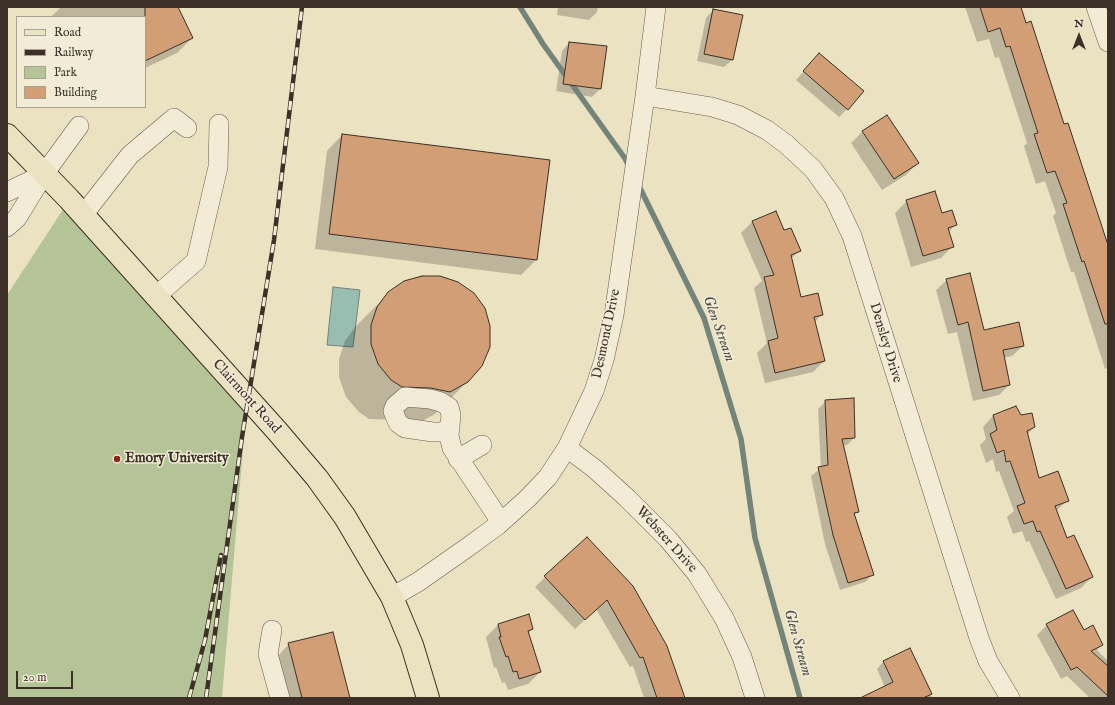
<!DOCTYPE html>
<style>
body{margin:0}
#map{position:relative;width:1115px;height:705px;overflow:hidden;background:#ebe2c2;font-family:"IM FELL English",serif}
canvas{display:block}
.frame{position:absolute;inset:0;border:8px solid #3c3028;pointer-events:none}
.legend{position:absolute;left:16px;top:16px;width:130px;height:92px;box-sizing:border-box;background:#f2ecd7;border:1px solid #a9a191;margin:0;padding:5px 7px;list-style:none;font-size:12px;color:#3c3028}
.legend li{display:flex;align-items:center;gap:8px;height:20px}
.legend b{width:20px;border:1px solid #a9a191}
.north{position:absolute;left:1059px;top:16px;width:40px;height:40px;-webkit-text-stroke:3px #f2ecd7;paint-order:stroke;rotate:0deg;font-size:11px;font-weight:700;line-height:16px;text-align:center;color:#3c3028}
.north::after{content:'';display:block;margin:auto;width:14px;height:18px;background:#3c3028;clip-path:polygon(50% 0,100% 100%,50% 72%,0 100%)}
.scale{position:absolute;left:16px;top:671px;width:57px;height:18px;box-sizing:border-box;border:2px solid #3c3028;border-top:0;padding-left:5px;font-size:12px;line-height:14px;white-space:nowrap;color:#3c3028;-webkit-text-stroke:3px #f2ecd7;paint-order:stroke}
</style>
<div id="map">
<canvas width="1115" height="705"></canvas>
<div class="frame"></div>
<ul class="legend">
<li><b style="height:5px;background:#ebe2c2"></b>Road</li>
<li><b style="height:5px;background:#3c3028"></b>Railway</li>
<li><b style="height:11px;background:#b4c496"></b>Park</li>
<li><b style="height:11px;background:#d29e75"></b>Building</li>
</ul>
<div class="north">N</div>
<div class="scale">20 m</div>
</div>
<script>
const ctx = document.querySelector('canvas').getContext('2d');
ctx.lineJoin = 'round';
function paint(path, color) { ctx.fillStyle = color; ctx.fill(path, 'evenodd'); }
const poly = rows => new Path2D(rows.map(r => 'M' + r).join(''));
function strokePath(path, color, width, dash) { ctx.strokeStyle = color; ctx.lineWidth = width; ctx.lineCap = dash ? 'butt' : 'round'; ctx.setLineDash(dash || []); ctx.stroke(path); }
function write(font, color, halo, rows, align = 'center') {
  ctx.font = font + ' "IM FELL English",serif'; ctx.lineWidth = 3; ctx.setLineDash([]); ctx.textBaseline = 'middle'; ctx.strokeStyle = halo; ctx.fillStyle = color; for (const [text, x, y, turn = 0] of rows) {
    ctx.save(); ctx.translate(x, y); ctx.rotate((+turn || 0) * Math.PI / 180); ctx.textAlign = isNaN(turn) ? turn : align; if (halo) ctx.strokeText(text, 0, 0); ctx.fillText(text, 0, 0); ctx.restore();
  }
}
const green = poly([
 [68,202,247,401,222,698,7,698,7,295]
]);
const water = poly([
 [333,287,360,290,353,347,327,345,333,287]
]);
const shadow = poly([
 [61,7,177,7,192,38,177,53,145,68,145,17,51,17],
 [558,7,598,7,597,12,589,20,557,15],
 [965,7,1020,7,1108,248,1108,368,1105,369,1074,272,1071,272,1053,216,1056,213,1045,181,1036,184,1024,146,1027,143,999,57,995,58,989,39,977,42],
 [713,10,732,60,724,67,697,61,706,18],
 [569,43,600,89,592,97,556,91,562,51],
 [812,62,847,109,839,117,796,80],
 [863,131,918,163,906,175,882,190,851,143],
 [342,135,536,260,521,275,315,249,327,151],
 [907,201,941,214,955,225,949,232,953,246,941,258,911,267,895,213],
 [775,212,783,232,799,251,791,259,800,299,822,314,815,322,824,361,813,372,765,383,757,353,767,343,754,288,762,281,741,233,752,222],
 [947,280,983,331,1023,346,1012,356,1003,358,1009,385,999,395,973,401,957,332,948,334,936,290],
 [389,293,468,381,435,414,417,424,398,420,369,419,359,412,346,397,339,377,339,359,345,341,356,326],
 [826,401,854,438,847,445,843,446,857,512,854,515,873,574,865,582,840,590,825,544,811,476,821,468,818,409],
 [1016,407,1020,417,1034,427,1027,435,1038,479,1068,500,1056,511,1066,539,1092,577,1081,588,1056,599,1029,541,1026,542,1022,531,1013,534,1007,517,1014,511,999,471,996,472,993,459,986,463,980,445,986,439,983,427,993,416],
 [587,538,684,698,644,698,633,666,630,667,596,609,575,629,535,587],
 [528,615,532,629,528,634,540,672,528,684,508,690,505,682,502,683,496,667,494,668,486,637,498,625],
 [1047,625,1084,631,1102,644,1097,650,1108,661,1108,698,1090,698,1067,676,1061,679,1037,635],
 [289,644,349,698,283,698,274,660],
 [910,649,932,698,871,698,885,687,877,669,884,661]
]);
const stream = poly([
 [520,7,543,44,624,157,629,166],
 [638,184,704,318,741,439,755,538,800,698]
]);
const building = poly([
 [145,7,178,7,193,38,145,61,145,7],
 [980,7,1021,7,1026,23,1031,21,1064,124,1068,123,1108,245,1108,324,1105,324,1084,261,1082,262,1063,204,1067,203,1055,171,1047,173,1034,134,1038,133,1010,46,1006,47,1000,28,988,32,980,7],
 [713,9,743,15,733,60,704,54,713,9],
 [569,42,607,46,601,89,563,84,569,42],
 [819,53,864,91,848,110,803,71,819,53],
 [887,115,919,163,894,179,862,131,887,115],
 [342,134,550,160,537,260,329,234,342,134],
 [935,191,942,213,952,210,957,225,948,228,954,247,923,256,906,200,935,191],
 [776,211,784,230,791,228,801,251,791,255,801,297,818,293,823,315,814,317,825,361,775,373,768,341,778,338,764,277,774,275,752,221,776,211],
 [970,273,984,330,1019,322,1024,346,1003,350,1010,385,983,391,968,322,958,325,946,279,970,273],
 [422,276,440,276,458,282,474,293,485,308,490,326,490,347,482,366,468,382,450,392,431,388,402,387,391,380,378,364,371,344,371,325,377,307,388,292,404,281,422,276],
 [854,398,855,438,842,439,859,512,854,513,874,575,848,583,833,535,818,467,828,465,825,400,854,398],
 [1016,406,1021,415,1032,413,1035,427,1027,431,1039,478,1058,471,1069,501,1055,506,1067,538,1074,535,1093,577,1066,589,1040,531,1037,532,1033,521,1024,524,1017,506,1025,503,1010,461,1006,462,1004,450,997,453,990,434,997,430,993,415,1016,406],
 [587,537,633,586,667,646,685,698,657,698,643,657,640,658,607,600,585,620,544,576,587,537],
 [1073,610,1084,630,1093,625,1103,645,1091,651,1108,666,1108,696,1077,667,1071,670,1046,624,1073,610],
 [529,614,533,629,528,631,541,672,519,679,517,671,513,672,508,656,506,657,499,637,501,637,498,624,529,614],
 [333,632,350,698,302,698,288,643,333,632],
 [910,648,932,694,923,698,860,698,893,682,883,661,910,648]
]);
const minor = poly([
 [1096,7,1108,42],
 [645,96,712,107,738,115,767,130,786,144,813,169,834,198,852,236,979,638,988,661,1010,698],
 [7,192,44,174],
 [83,215,130,155,174,118,187,128],
 [7,227,17,218,44,174,79,126],
 [155,297,196,261,218,167,219,124],
 [449,427,443,432,433,432,405,428,398,423,393,411,395,406,405,397,430,399,441,402,449,407,451,415,449,436,452,448,501,522],
 [567,448,595,469,627,498,668,539,697,574,724,618,742,657,755,698],
 [458,459,482,445],
 [392,597,418,582,468,547,498,525,527,499,548,477,567,448,594,391,604,360,614,315,645,96,656,7],
 [272,630,268,654,280,698]
]);
const major = poly([
 [7,135,69,199,278,432,317,478,345,517,392,597,412,645,428,698]
]);
const rail = poly([
 [189,698,205,640,221,555],
 [206,698,242,437,274,240,302,7]
]);
const markers = [
 [117,459,4,"#8f2418"]
];
const streetNames = [
 ["Desmond Drive",607,334,-78],
 ["Densley Drive",885,343,73],
 ["Clairmont Road",246,397,48],
 ["Webster Drive",666,540,48]
];
const poiNames = [
 ["Emory University",125,459]
];
const waterNames = [
 ["Glen Stream",718,329,70],
 ["Glen Stream",797,643,74]
];
paint(green, '#b4c496');
paint(water, '#98beb2');
strokePath(water, '#73857b', 1);
paint(shadow, '#0003');
strokePath(stream, '#73857b', 5.5);
paint(building, '#d29e75');
strokePath(building, '#3c3028', 1);
strokePath(minor, '#685c4e', 20);
strokePath(major, '#3c3028', 24);
strokePath(minor, '#f2ecd7', 19);
strokePath(major, '#ebe2c2', 22);
strokePath(rail, '#3c3028', 4.5);
strokePath(rail, '#f2ecd7', 3, [9]);
for (const [x, y, r, color] of markers) { const dot = new Path2D(); dot.arc(x, y, r, 0, 2 * Math.PI); ctx.fillStyle = color; ctx.fill(dot); strokePath(dot, '#f2ecd7', 1.5); }
write('14px', '#3c3028', '#f2ecd7', streetNames);
write('bold 14px', '#3c3028', '#f2ecd7', poiNames, 'left');
write('italic 15px', '#4e4c44', '#f2ecd7', waterNames);
</script>
